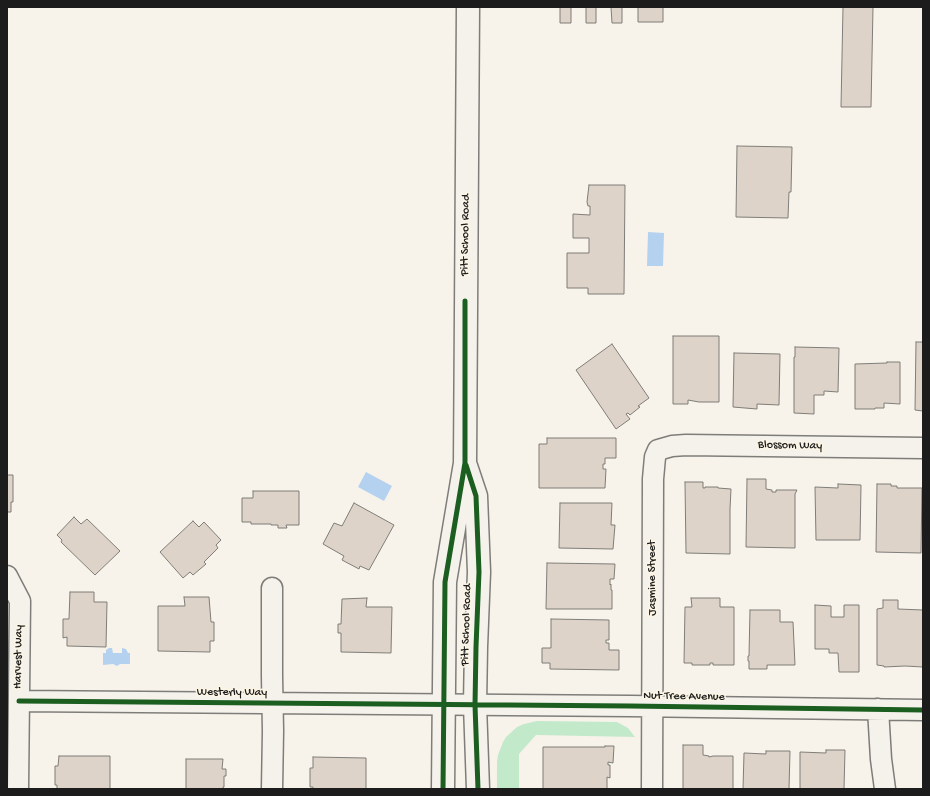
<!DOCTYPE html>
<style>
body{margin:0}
#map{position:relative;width:930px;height:796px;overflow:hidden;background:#f7f3ea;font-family:"Gochi Hand",sans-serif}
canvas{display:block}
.frame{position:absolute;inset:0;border:8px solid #1c1c1c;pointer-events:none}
</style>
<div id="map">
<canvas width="930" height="796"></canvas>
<div class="frame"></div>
</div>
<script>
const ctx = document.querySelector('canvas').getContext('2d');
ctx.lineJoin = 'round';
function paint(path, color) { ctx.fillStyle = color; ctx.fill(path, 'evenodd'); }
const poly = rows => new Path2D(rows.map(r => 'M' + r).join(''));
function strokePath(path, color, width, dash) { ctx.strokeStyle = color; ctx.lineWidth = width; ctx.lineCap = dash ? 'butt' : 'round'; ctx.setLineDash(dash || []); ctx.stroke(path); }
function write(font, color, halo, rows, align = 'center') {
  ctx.font = font + ' "Gochi Hand",sans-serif'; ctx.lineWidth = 3; ctx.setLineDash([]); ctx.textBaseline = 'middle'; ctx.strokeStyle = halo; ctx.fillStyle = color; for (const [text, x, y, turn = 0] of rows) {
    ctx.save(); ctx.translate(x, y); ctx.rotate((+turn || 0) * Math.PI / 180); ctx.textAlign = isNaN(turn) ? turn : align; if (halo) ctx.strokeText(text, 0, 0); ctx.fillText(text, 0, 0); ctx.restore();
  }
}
const green = poly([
 [537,721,617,722,628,728,635,737,536,735,519,754,519,789,497,789,497,762,498,755,503,742,506,737,517,727,524,724]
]);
const water = poly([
 [648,232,664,233,663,266,647,266],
 [366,472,392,486,384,501,358,487],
 [109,648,112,648,113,653,122,653,122,648,126,649,128,653,130,653,130,664,120,664,117,666,113,664,103,665,103,653,106,653,106,650]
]);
const building = poly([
 [560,7,571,7,571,23,560,23,560,7],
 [586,7,596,7,596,23,586,23,586,7],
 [611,7,622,7,622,23,612,23,611,7],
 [638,7,663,7,663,22,638,22,638,7],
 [843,7,873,7,871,107,841,107,843,7],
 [737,146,792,147,791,192,789,192,788,218,736,217,737,146],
 [589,185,625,185,624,294,588,294,588,288,567,288,567,253,589,253,589,238,573,238,573,214,590,215,590,206,588,206,587,202,589,185],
 [673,336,719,336,719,402,699,402,688,400,688,404,673,404,673,336],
 [916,342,923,342,923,411,915,410,916,342],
 [612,344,649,398,638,406,640,407,630,415,628,413,626,414,630,419,616,429,576,370,612,344],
 [795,347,839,348,838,392,824,391,824,395,814,395,814,414,794,413,794,357,795,357,795,347],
 [734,353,780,354,779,405,757,404,757,409,733,407,734,353],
 [887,362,900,362,900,404,884,403,884,408,875,408,875,409,855,409,855,364,887,363,887,362],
 [547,438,616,438,616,458,605,458,605,464,603,464,603,469,606,469,605,488,539,488,539,444,547,444,547,438],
 [7,475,13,475,13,502,11,502,11,512,7,512,7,475],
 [747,479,766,479,766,489,772,490,772,492,776,492,776,490,797,490,795,494,795,548,746,547,747,479],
 [685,482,703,482,703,488,705,488,705,487,718,487,718,488,731,489,730,509,730,554,686,553,685,482],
 [838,484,861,485,860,540,816,540,815,487,838,488,838,484],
 [877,484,891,484,891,486,897,486,897,488,922,488,921,553,876,552,877,484],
 [253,491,299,491,299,525,286,525,287,528,278,528,278,525,271,525,271,524,251,524,251,522,242,522,242,498,253,498,253,491],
 [354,503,394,525,369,570,360,566,359,569,342,560,344,556,323,544,334,523,342,526,354,503],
 [560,503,612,503,611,525,615,525,613,549,559,548,560,503],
 [74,517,81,524,87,519,120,551,95,575,61,542,62,540,57,535,74,517],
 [193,521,199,527,204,522,221,540,216,545,218,548,204,562,206,564,193,575,190,572,183,578,160,552,193,521],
 [547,563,615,564,614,579,610,579,610,585,611,584,611,590,612,590,612,609,546,609,547,563],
 [70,592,94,592,94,602,107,602,106,647,67,646,67,637,63,638,63,619,69,619,70,592],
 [184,597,209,597,211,622,214,622,214,641,210,641,210,652,158,651,158,606,185,606,184,597],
 [367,598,366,607,392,607,391,653,341,652,341,633,338,633,338,624,341,624,342,599,367,598],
 [691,598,720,598,720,607,734,607,734,665,713,665,713,663,710,663,710,665,692,665,692,663,684,663,685,607,692,607,691,598],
 [883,600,898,600,898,609,923,610,923,667,905,666,884,667,884,666,877,665,877,609,883,608,883,600],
 [815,605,831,606,831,617,844,617,844,605,859,605,859,672,839,672,838,653,829,653,829,649,815,649,815,605],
 [750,610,780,610,780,622,793,622,795,665,767,665,767,669,749,669,749,661,748,661,748,656,749,656,750,610],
 [551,619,609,620,609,640,606,640,606,643,609,643,609,650,619,650,619,670,550,669,550,663,542,663,542,648,551,648,551,619],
 [683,745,703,745,703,755,709,756,709,757,713,756,733,756,733,789,683,789,683,745],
 [605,746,614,746,613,763,608,762,608,765,610,765,610,778,607,777,607,789,543,789,543,747,605,747,605,746],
 [826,750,845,750,844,789,800,789,800,752,826,753,826,750],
 [766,751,790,751,789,789,743,789,744,753,766,754,766,751],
 [59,756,110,756,110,789,57,789,57,785,55,785,55,766,58,766,59,756],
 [313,757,366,758,366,789,313,789,313,787,310,787,310,768,313,768,313,757],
 [186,759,223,759,222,769,226,769,226,776,224,776,224,787,223,787,223,789,186,789,186,759]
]);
const street = poly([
 [7,576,20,601,18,789],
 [19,701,630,706,923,710],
 [878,709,881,759,885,789],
 [272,789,273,731,272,676,272,588],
 [652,789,653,479,655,457,658,450,672,446,686,445,923,448]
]);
const secondary = poly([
 [466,466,476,496,479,572,476,647,475,705,478,789],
 [443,789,445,582,465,463,468,7]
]);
const cycleway = poly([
 [466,465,476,496,479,572,476,647,475,705,478,789],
 [19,701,630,706,923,710],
 [443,789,445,582,465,463,465,301]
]);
const streetNames = [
 ["Pitt School Road",466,235,-89],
 ["Blossom Way",790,446,1],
 ["Jasmine Street",653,578,-90],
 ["Pitt School Road",467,625,-88],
 ["Harvest Way",19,657,-89],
 ["Westerly Way",232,693],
 ["Nut Tree Avenue",684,697,1]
];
paint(green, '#c2e9ca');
paint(water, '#b4d2ef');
paint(building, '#ddd3c8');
strokePath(building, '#7f7d79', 1);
strokePath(street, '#7f7d79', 23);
strokePath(secondary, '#7f7d79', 25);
strokePath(street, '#f5f2ec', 20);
strokePath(secondary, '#f5f2ec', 22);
strokePath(cycleway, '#1b5e20', 5);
write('12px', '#1c1c1c', '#fcf5e5', streetNames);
</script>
